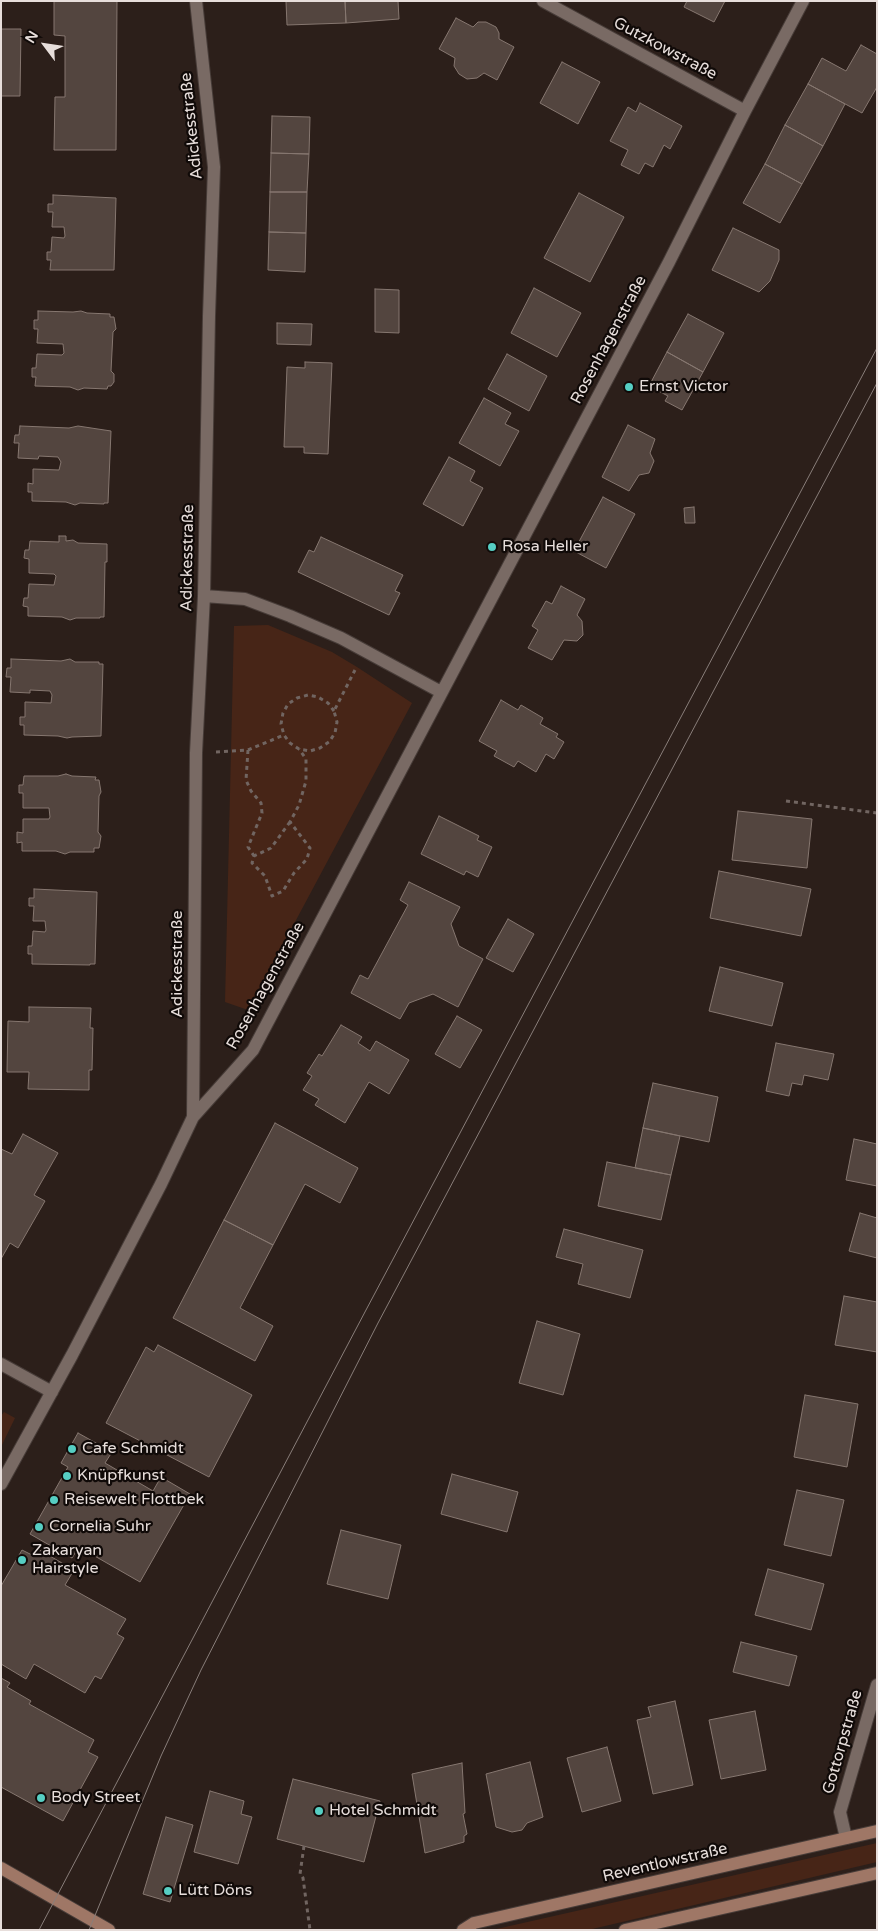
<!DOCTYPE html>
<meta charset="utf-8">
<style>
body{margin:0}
#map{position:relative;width:878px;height:1931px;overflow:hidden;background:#2c1f1a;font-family:"Varela Round",sans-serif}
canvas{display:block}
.frame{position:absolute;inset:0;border:2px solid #e7dedb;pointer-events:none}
.north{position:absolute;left:20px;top:20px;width:50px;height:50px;-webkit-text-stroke:4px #100a08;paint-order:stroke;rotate:301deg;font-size:14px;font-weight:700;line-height:20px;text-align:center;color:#e7dedb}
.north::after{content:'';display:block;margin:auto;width:18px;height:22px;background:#e7dedb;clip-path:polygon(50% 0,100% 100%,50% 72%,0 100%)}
</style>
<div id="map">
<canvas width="878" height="1931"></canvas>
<div class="frame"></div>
<div class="north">N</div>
</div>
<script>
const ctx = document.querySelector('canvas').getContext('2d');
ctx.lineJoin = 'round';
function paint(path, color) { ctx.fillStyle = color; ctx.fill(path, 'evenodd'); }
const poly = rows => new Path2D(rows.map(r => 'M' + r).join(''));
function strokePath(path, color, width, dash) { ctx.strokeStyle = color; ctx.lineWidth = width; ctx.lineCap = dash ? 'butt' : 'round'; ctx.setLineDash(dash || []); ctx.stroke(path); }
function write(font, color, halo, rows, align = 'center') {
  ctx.font = font + ' "Varela Round",sans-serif'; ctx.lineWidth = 4.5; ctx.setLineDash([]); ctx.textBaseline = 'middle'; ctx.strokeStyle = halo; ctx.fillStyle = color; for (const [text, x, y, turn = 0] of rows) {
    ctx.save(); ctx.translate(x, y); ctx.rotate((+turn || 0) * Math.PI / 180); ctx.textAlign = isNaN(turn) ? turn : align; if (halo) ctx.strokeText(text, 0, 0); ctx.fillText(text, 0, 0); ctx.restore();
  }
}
const green = poly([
 [268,625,332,652,357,667,412,703,248,1010,225,1002,234,626],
 [4,1412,15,1418,1,1447,1,1416],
 [877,1843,877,1862,588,1930,492,1930]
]);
const building = poly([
 [54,1,117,1,116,150,54,150,55,97,65,97,65,36,54,35,54,1],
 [286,1,345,1,346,23,287,25,286,1],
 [345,1,398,1,399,19,346,23,345,1],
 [687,1,725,1,714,22,684,7,687,1],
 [456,18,473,27,478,22,486,22,496,27,499,33,499,39,514,47,497,80,484,73,477,78,467,79,459,74,454,66,455,58,439,49,456,18],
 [1,29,21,29,20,96,1,96,1,29],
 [861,45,877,54,877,87,862,113,808,84,822,58,846,71,861,45],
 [562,62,600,82,578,124,540,103,562,62],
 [808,84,845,104,823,146,785,125,808,84],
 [640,103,682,126,670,149,664,145,653,167,645,163,639,174,621,165,628,150,610,141,628,107,636,112,640,103],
 [272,116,310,117,309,154,271,153,272,116],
 [785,125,823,146,802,184,765,164,785,125],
 [271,153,309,154,307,192,270,192,271,153],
 [765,164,802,184,780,223,743,203,765,164],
 [270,192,307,192,306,233,269,232,270,192],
 [579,193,624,217,590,282,544,258,579,193],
 [53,195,116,198,114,270,50,270,51,260,47,260,47,252,51,252,52,237,64,238,65,236,64,227,52,227,53,212,48,212,48,204,53,204,53,195],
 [733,228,779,250,779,260,770,281,759,292,712,270,733,228],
 [269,232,306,233,305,272,268,270,269,232],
 [534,288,581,313,557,357,511,333,534,288],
 [375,289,399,290,399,333,375,332,375,289],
 [38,311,73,312,81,311,87,313,110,314,110,317,114,317,116,329,113,332,111,371,114,374,114,382,111,386,108,386,107,389,84,388,78,390,70,387,35,386,36,377,32,377,32,368,36,368,37,354,62,355,64,353,63,344,37,343,38,329,34,329,34,320,38,320,38,311],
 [688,314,724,333,703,372,667,352,688,314],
 [277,323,312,324,311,345,277,344,277,323],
 [667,352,703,372,682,410,665,401,668,396,649,386,667,352],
 [507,354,547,376,529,411,488,389,507,354],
 [305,362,332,363,328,454,304,453,304,447,284,447,287,367,305,368,305,362],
 [484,398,511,413,505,424,519,431,500,466,459,443,484,398],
 [628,425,655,439,650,453,654,461,649,473,639,475,629,491,602,477,628,425],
 [20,426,69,428,78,426,111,431,108,503,104,503,104,504,80,503,75,505,66,502,32,501,32,492,28,492,28,483,33,484,33,469,59,470,61,462,58,457,39,456,38,459,18,458,19,443,14,443,15,435,19,435,20,426],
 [449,457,475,471,470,481,483,488,463,526,423,504,449,457],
 [603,497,635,514,606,568,574,551,603,497],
 [694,507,695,523,685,523,684,508,694,507],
 [59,536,66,536,66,541,73,540,78,543,107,544,107,562,105,562,104,617,100,617,100,618,76,618,70,620,62,617,28,616,28,607,23,606,24,598,28,598,29,584,54,585,56,576,54,574,29,573,29,559,24,558,25,550,29,550,30,541,59,542,59,536],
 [321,537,403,575,395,591,400,593,389,615,298,572,309,550,314,552,321,537],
 [561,586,585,599,577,615,582,621,583,635,577,641,564,640,552,660,528,648,538,630,532,626,546,601,552,604,561,586],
 [11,659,61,661,70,659,75,662,99,662,99,664,103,664,101,736,72,737,67,738,58,736,24,735,24,725,20,725,20,717,25,717,25,702,51,703,52,695,50,691,30,690,30,693,10,692,11,677,6,677,7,668,11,668,11,659],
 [501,700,518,710,521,705,543,718,540,724,558,734,556,737,564,742,554,759,546,754,536,772,518,761,514,767,494,756,497,751,479,741,501,700],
 [66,774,72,776,96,777,95,780,99,780,101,792,99,796,98,832,101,836,99,848,94,848,94,852,70,852,65,854,56,851,22,851,22,842,17,843,17,832,23,833,23,819,49,819,50,817,49,808,23,808,23,793,19,793,19,785,23,785,24,776,58,776,66,774],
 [738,811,812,819,807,868,732,860,738,811],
 [439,816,479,836,477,840,492,847,478,877,466,871,464,875,421,854,439,816],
 [719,871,811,889,801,936,710,918,719,871],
 [409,882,460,907,451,924,459,946,483,959,458,1007,433,994,409,1003,400,1019,351,993,360,975,368,979,408,905,400,900,409,882],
 [34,889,97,892,95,964,90,964,90,965,32,964,32,954,28,954,28,946,32,946,33,931,45,932,46,930,45,921,33,921,34,906,29,906,29,898,34,898,34,889],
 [508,919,534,934,513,972,486,958,508,919],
 [720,967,783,983,772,1026,709,1011,720,967],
 [29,1007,91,1008,90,1028,93,1028,92,1070,89,1070,89,1090,28,1089,29,1072,7,1072,8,1021,29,1022,29,1007],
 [457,1016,482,1030,460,1068,435,1054,457,1016],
 [341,1025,362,1037,358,1043,370,1051,376,1041,409,1060,389,1094,369,1082,345,1123,315,1105,319,1099,303,1090,312,1076,307,1073,319,1054,322,1056,341,1025],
 [776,1043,834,1054,828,1080,804,1075,802,1085,792,1083,789,1096,766,1091,776,1043],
 [653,1083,718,1097,709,1142,643,1128,653,1083],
 [275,1123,358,1168,340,1203,305,1184,273,1245,224,1220,275,1123],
 [643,1128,680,1136,671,1175,635,1168,643,1128],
 [23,1134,58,1153,34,1195,45,1201,18,1248,10,1243,1,1259,1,1149,12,1154,23,1134],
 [854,1139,877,1144,877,1186,846,1180,854,1139],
 [607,1162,671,1175,661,1220,598,1206,607,1162],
 [860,1213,877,1218,877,1258,849,1251,860,1213],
 [224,1220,273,1245,240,1308,273,1326,255,1361,173,1318,224,1220],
 [564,1229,643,1250,630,1298,578,1284,583,1264,556,1257,564,1229],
 [844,1296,877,1302,877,1352,835,1345,844,1296],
 [537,1321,580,1334,563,1395,519,1383,537,1321],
 [158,1345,252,1395,209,1477,106,1423,146,1347,154,1352,158,1345],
 [805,1395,858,1404,847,1467,794,1457,805,1395],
 [78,1433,112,1452,105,1463,153,1491,161,1477,190,1494,140,1582,79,1547,72,1558,30,1534,68,1467,61,1463,78,1433],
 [452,1474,518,1492,507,1532,441,1514,452,1474],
 [797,1490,844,1500,831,1556,784,1545,797,1490],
 [341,1530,401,1545,388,1599,327,1584,341,1530],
 [38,1549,74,1570,65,1585,126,1619,117,1634,124,1638,101,1679,95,1676,85,1693,34,1664,26,1679,1,1664,1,1586,22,1550,34,1556,38,1549],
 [768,1569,824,1584,811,1630,755,1615,768,1569],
 [741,1642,797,1656,789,1686,733,1672,741,1642],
 [1,1678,10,1683,7,1687,31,1701,29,1704,94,1740,88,1752,98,1757,63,1821,1,1787,1,1678],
 [675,1701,693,1785,653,1794,637,1720,651,1717,648,1707,675,1701],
 [755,1711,766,1770,721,1779,709,1720,755,1711],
 [607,1747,621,1801,582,1812,567,1758,607,1747],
 [530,1762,543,1817,527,1823,522,1830,512,1832,496,1827,486,1774,530,1762],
 [462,1763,465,1813,463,1814,467,1834,464,1836,464,1842,425,1853,412,1774,462,1763],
 [293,1779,380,1801,364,1862,277,1839,293,1779],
 [210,1791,244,1801,241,1814,252,1817,238,1864,194,1852,210,1791],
 [166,1817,193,1825,170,1902,143,1894,166,1817]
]);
const path = poly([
 [334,711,328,703,318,697,308,695,297,698,288,704,283,713,281,724,284,735,290,743,299,749,310,751,320,748,329,742,335,733,337,722,334,711,355,670],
 [248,750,246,780,251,791,261,803,262,813,248,847,254,856],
 [216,752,248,750,284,735],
 [786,801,877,813],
 [290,822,271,848,254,856,252,863,265,876,272,896,283,891,294,873,307,859,310,848,290,822,299,805,306,781,306,759,299,749],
 [304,1846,300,1874,303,1878,310,1930]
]);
const minor = poly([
 [543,1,745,111],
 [204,596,245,599,290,616,341,638,441,692],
 [193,1117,196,753,204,596,209,316,214,167,196,1],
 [1,1364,52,1392],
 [1,1484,72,1355,161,1184,193,1117,253,1050,669,262,745,111,803,1],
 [846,1838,840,1812,877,1685]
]);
const secondary = poly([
 [1,1868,109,1930],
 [463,1930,474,1923,877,1831],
 [625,1930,877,1873]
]);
const tram = poly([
 [39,1930,366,1310,877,348],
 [89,1930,161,1756,201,1670,378,1323,877,383]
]);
const markers = [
 [629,387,5,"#56cec3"],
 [492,547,5,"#56cec3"],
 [72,1449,5,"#56cec3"],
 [67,1476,5,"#56cec3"],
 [54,1500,5,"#56cec3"],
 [39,1527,5,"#56cec3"],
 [22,1560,5,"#56cec3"],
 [41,1798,5,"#56cec3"],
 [319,1811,5,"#56cec3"],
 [168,1891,5,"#56cec3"]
];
const streetNames = [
 ["Gutzkowstraße",665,49,28],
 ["Adickesstraße",192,126,-96],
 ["Rosenhagenstraße",609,340,-62],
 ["Adickesstraße",188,558,-89],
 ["Adickesstraße",178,964,-90],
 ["Rosenhagenstraße",266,986,-61],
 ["Gottorpstraße",843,1742,-74],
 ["Reventlowstraße",665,1863,-13]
];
const poiNames = [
 ["Ernst Victor",639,387],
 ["Rosa Heller",502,547],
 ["Cafe Schmidt",82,1449],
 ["Knüpfkunst",77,1476],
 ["Reisewelt Flottbek",64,1500],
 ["Cornelia Suhr",49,1527],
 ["Zakaryan",32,1551],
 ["Hairstyle",32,1569],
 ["Body Street",51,1798],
 ["Hotel Schmidt",329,1811],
 ["Lütt Döns",178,1891]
];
paint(green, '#472517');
paint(building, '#53453f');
strokePath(building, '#867770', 1);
strokePath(minor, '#473c38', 14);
strokePath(secondary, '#473c38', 14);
strokePath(path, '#716561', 3, [4, 4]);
strokePath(minor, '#796a64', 12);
strokePath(secondary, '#9f7766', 12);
strokePath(tram, '#897e7a', 1);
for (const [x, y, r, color] of markers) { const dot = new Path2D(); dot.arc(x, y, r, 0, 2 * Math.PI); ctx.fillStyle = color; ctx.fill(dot); strokePath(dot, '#100a08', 2); }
write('16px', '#e7dedb', '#100a08', streetNames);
write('16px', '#e7dedb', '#100a08', poiNames, 'left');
</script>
